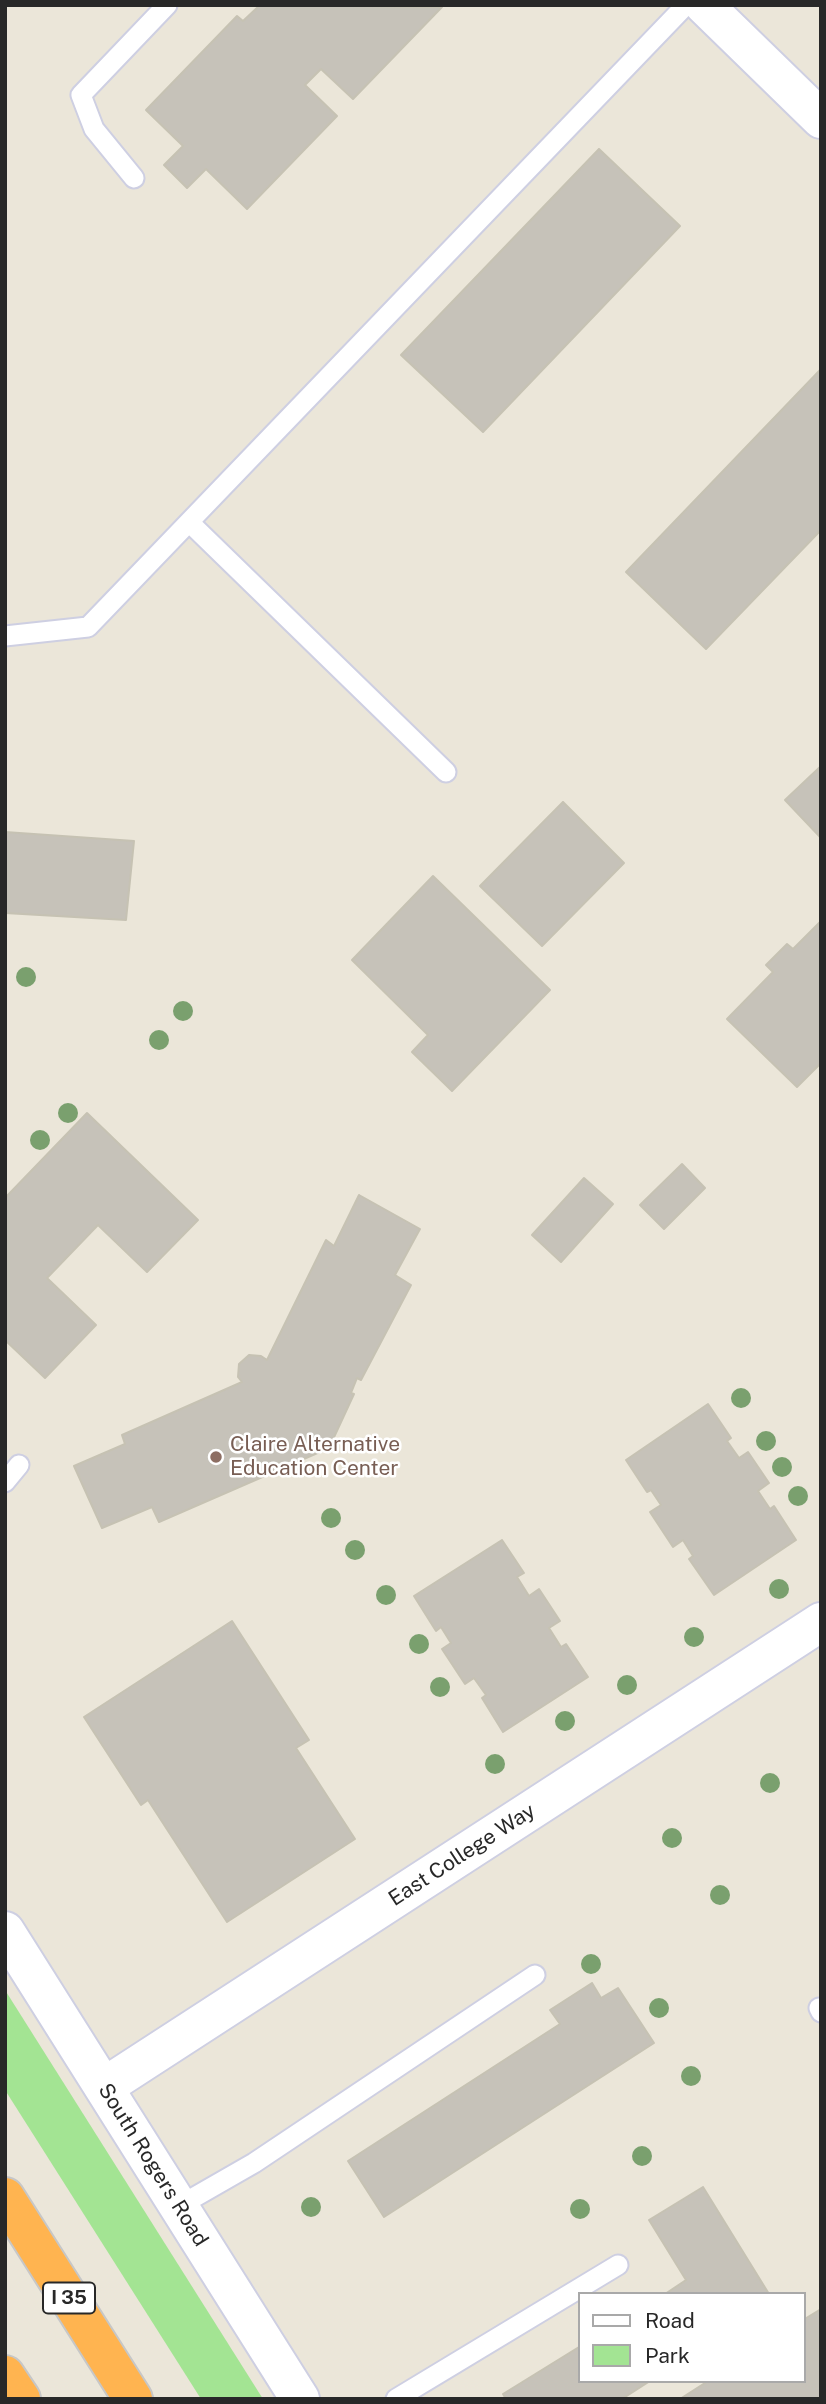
<!DOCTYPE html>
<style>
body{margin:0}
#map{position:relative;width:826px;height:2404px;overflow:hidden;background:#ebe6d9;font-family:"Public Sans",sans-serif}
canvas{display:block}
.frame{position:absolute;inset:0;border:7px solid #282828;pointer-events:none}
.legend{position:absolute;left:578px;top:2292px;width:228px;height:91px;box-sizing:border-box;background:#fff;border:2px solid #a9a9a9;margin:0;padding:9px 12px;list-style:none;font-size:21px;color:#282828}
.legend li{display:flex;align-items:center;gap:14px;height:35px}
.legend b{width:35px;border:2px solid #a9a9a9}
</style>
<div id="map">
<canvas width="826" height="2404"></canvas>
<div class="frame"></div>
<ul class="legend">
<li><b style="height:9px;background:#fff"></b>Road</li>
<li><b style="height:19px;background:#a3e493"></b>Park</li>
</ul>
</div>
<script>
const ctx = document.querySelector('canvas').getContext('2d');
ctx.lineJoin = 'round';
function paint(path, color) { ctx.fillStyle = color; ctx.fill(path, 'evenodd'); }
const poly = rows => new Path2D(rows.map(r => 'M' + r).join(''));
function strokePath(path, color, width, dash) { ctx.strokeStyle = color; ctx.lineWidth = width; ctx.lineCap = dash ? 'butt' : 'round'; ctx.setLineDash(dash || []); ctx.stroke(path); }
function write(font, color, halo, rows, align = 'center') {
  ctx.font = font + ' "Public Sans",sans-serif'; ctx.lineWidth = 5; ctx.setLineDash([]); ctx.textBaseline = 'middle'; ctx.strokeStyle = halo; ctx.fillStyle = color; for (const [text, x, y, turn = 0] of rows) {
    ctx.save(); ctx.translate(x, y); ctx.rotate((+turn || 0) * Math.PI / 180); ctx.textAlign = isNaN(turn) ? turn : align; if (halo) ctx.strokeText(text, 0, 0); ctx.fillText(text, 0, 0); ctx.restore();
  }
}
const green = poly([
 [5,1990,263,2399,201,2399,5,2090]
]);
const building = poly([
 [260,5,442,7,353,99,321,69,305,85,337,116,247,209,206,169,187,188,164,165,183,146,146,110,237,16,243,21,260,5],
 [599,149,680,226,483,432,401,355,599,149],
 [821,369,821,530,706,649,626,572,821,369],
 [821,766,821,838,785,800,821,766],
 [563,802,624,863,542,946,480,886,563,802],
 [5,832,134,841,126,920,5,913,5,832],
 [433,876,550,990,452,1091,412,1052,428,1035,352,960,433,876],
 [821,921,821,1063,797,1087,727,1019,773,972,766,965,787,944,793,949,821,921],
 [87,1113,198,1220,147,1272,98,1225,47,1278,96,1325,45,1378,5,1340,5,1198,87,1113],
 [682,1164,705,1188,664,1229,640,1205,682,1164],
 [584,1178,613,1204,561,1262,532,1235,584,1178],
 [359,1195,420,1229,395,1275,411,1285,361,1380,357,1378,351,1393,354,1394,329,1448,159,1522,152,1507,102,1528,74,1466,125,1444,122,1435,242,1382,238,1377,239,1364,249,1355,261,1356,267,1360,326,1240,334,1246,359,1195],
 [708,1404,731,1438,727,1441,739,1458,748,1452,769,1483,758,1491,770,1509,774,1506,796,1540,714,1595,689,1559,693,1556,683,1540,673,1547,650,1512,661,1505,651,1490,647,1492,626,1460,708,1404],
 [502,1540,524,1573,517,1577,529,1596,539,1589,560,1621,549,1628,561,1647,566,1644,588,1677,503,1732,482,1698,486,1695,474,1678,465,1684,442,1649,451,1643,441,1627,436,1631,414,1596,502,1540],
 [232,1621,309,1740,296,1748,355,1839,227,1922,148,1800,141,1805,84,1717,232,1621],
 [592,1983,601,1998,618,1988,654,2043,384,2217,348,2161,560,2024,550,2010,592,1983],
 [703,2187,769,2294,665,2294,686,2280,649,2220,703,2187],
 [821,2309,821,2399,680,2399,708,2381,803,2381,803,2320,821,2309],
 [579,2347,579,2381,650,2381,622,2399,506,2399,503,2394,579,2347]
]);
const service = poly([
 [134,178,94,129,81,95,167,5],
 [189,522,446,772],
 [5,636,88,627,686,5],
 [5,1482,19,1465],
 [819,2008,821,2012],
 [179,2206,254,2163,535,1975],
 [396,2399,618,2265]
]);
const tertiary = poly([
 [704,5,821,119],
 [104,2087,821,1622]
]);
const secondary = poly([
 [5,1931,300,2399]
]);
const motorway = poly([
 [5,2197,133,2399],
 [5,2375,21,2399]
]);
const trees = [
 [26,977],
 [183,1011],
 [159,1040],
 [68,1113],
 [40,1140],
 [741,1398],
 [766,1441],
 [782,1467],
 [798,1496],
 [331,1518],
 [355,1550],
 [779,1589],
 [386,1595],
 [694,1637],
 [419,1644],
 [627,1685],
 [440,1687],
 [565,1721],
 [495,1764],
 [770,1783],
 [672,1838],
 [720,1895],
 [591,1964],
 [659,2008],
 [691,2076],
 [642,2156],
 [311,2207],
 [580,2209]
];
const markers = [
 [216,1457,7,"#8d6e63"]
];
const shields = [
 [69,2298,52]
];
const shieldNames = [
 ["I 35",69,2298]
];
const educationNames = [
 ["Claire Alternative",230,1445],
 ["Education Center",230,1469]
];
const streetNames = [
 ["East College Way",462,1855,-33],
 ["South Rogers Road",153,2165,58]
];
paint(green, '#a3e493');
paint(building, '#c6c2b9');
strokePath(building, '#c6c2b3', 2);
strokePath(service, '#cecfe2', 23);
strokePath(tertiary, '#cecfe2', 42);
strokePath(secondary, '#cecfe2', 42);
strokePath(motorway, '#c7c7c7', 42);
strokePath(service, '#fff', 19);
strokePath(tertiary, '#fff', 38);
strokePath(secondary, '#fff', 38);
strokePath(motorway, '#ffb450', 38);
ctx.fillStyle = '#7aa06e';
for (const [x, y] of trees) { ctx.beginPath(); ctx.arc(x, y, 10, 0, 2 * Math.PI); ctx.fill(); }
for (const [x, y, r, color] of markers) { const dot = new Path2D(); dot.arc(x, y, r, 0, 2 * Math.PI); ctx.fillStyle = color; ctx.fill(dot); strokePath(dot, '#fff', 2.5); }
for (const [x, y, w] of shields) { const box = new Path2D(); box.roundRect(x - w / 2, y - 15.5, w, 31, 5); ctx.fillStyle = '#fff'; ctx.fill(box); strokePath(box, '#282828', 2); }
write('bold 19px', '#282828', null, shieldNames);
write('21px', '#785e54', '#fff', educationNames, 'left');
write('21px', '#282828', '#fff', streetNames);
</script>
